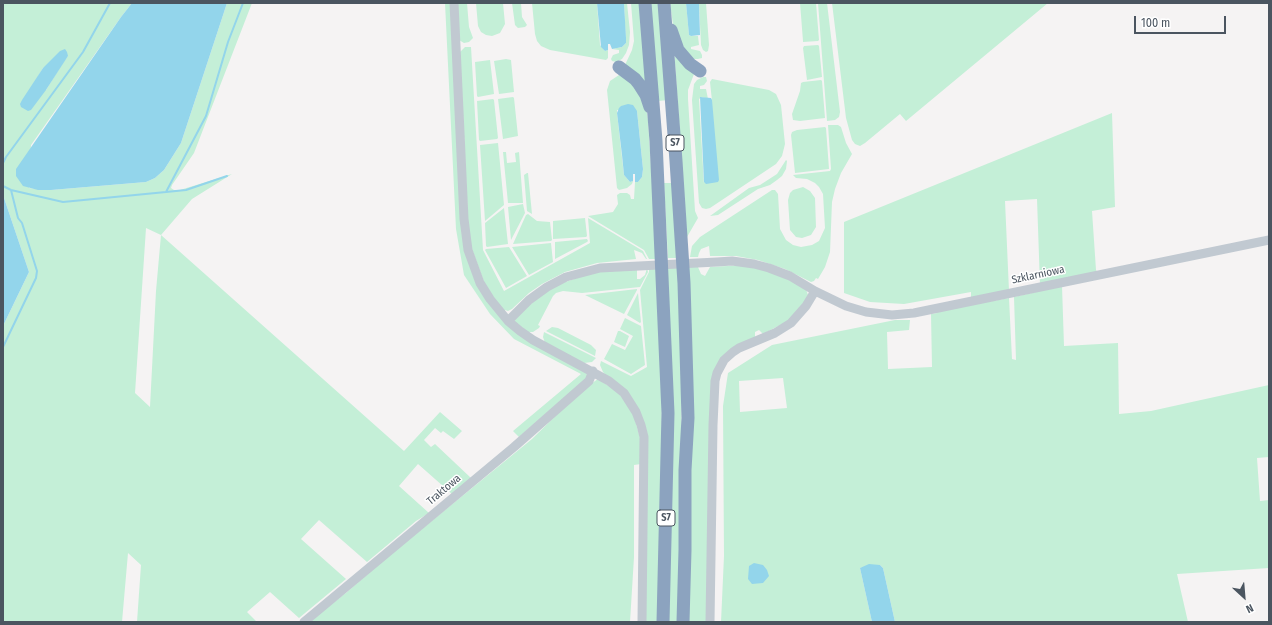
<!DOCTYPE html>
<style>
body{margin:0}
#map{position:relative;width:1272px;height:625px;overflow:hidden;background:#f5f3f3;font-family:"Fira Sans Condensed",sans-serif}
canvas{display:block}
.frame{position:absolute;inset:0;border:4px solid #4b5560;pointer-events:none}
.north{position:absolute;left:1224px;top:577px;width:40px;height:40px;-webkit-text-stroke:3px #fff;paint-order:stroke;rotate:154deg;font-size:11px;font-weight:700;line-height:16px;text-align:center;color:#4b5560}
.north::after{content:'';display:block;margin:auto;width:14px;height:18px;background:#4b5560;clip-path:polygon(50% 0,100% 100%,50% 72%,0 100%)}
.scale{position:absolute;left:1134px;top:16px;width:92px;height:18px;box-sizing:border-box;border:2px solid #4b5560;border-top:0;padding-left:5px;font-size:12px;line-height:14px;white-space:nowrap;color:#4b5560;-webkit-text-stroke:3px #fff;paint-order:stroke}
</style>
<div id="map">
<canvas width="1272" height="625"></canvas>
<div class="frame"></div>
<div class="north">N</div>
<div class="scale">100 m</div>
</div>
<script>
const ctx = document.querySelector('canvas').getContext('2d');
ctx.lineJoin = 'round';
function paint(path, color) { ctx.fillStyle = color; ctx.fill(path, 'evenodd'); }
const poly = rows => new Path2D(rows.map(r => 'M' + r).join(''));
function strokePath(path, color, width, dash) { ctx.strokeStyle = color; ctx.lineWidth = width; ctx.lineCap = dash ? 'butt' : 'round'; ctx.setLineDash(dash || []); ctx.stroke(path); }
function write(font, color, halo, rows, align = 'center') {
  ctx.font = font + ' "Fira Sans Condensed",sans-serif'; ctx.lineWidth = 3; ctx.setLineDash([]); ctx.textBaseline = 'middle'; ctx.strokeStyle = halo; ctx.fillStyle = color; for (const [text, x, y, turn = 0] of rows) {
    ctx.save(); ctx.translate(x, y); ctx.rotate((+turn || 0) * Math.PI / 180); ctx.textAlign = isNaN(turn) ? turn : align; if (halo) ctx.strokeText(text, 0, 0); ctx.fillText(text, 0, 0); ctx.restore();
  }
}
const green = poly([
 [3,3,132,3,121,17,31,145,29,188,51,190,146,182,155,178,164,170,181,143,227,3,252,3,194,153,172,185,171,188,174,190,180,190,232,174,192,199,161,235,404,451,440,412,462,431,454,439,443,431,441,433,435,428,424,440,431,447,435,444,471,478,452,494,418,464,399,486,429,513,416,521,367,562,319,520,301,539,346,579,299,618,270,592,247,612,257,622,137,622,141,565,128,553,122,622,3,622,3,326,29,272,3,195],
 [68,56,64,61,46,90,36,80,43,68],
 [146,228,161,235,156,291,150,407,135,393],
 [445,3,451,3,462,236,498,314,586,371,588,377,519,437,513,431,581,374,514,339,490,314,464,275,456,229],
 [457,3,467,3,469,27,473,38,469,42,464,43,459,40],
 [476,3,503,3,505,24,500,33,492,36,486,35,481,32,478,26],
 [512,3,521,3,522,17,527,25,525,27,518,28,515,25],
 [532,3,597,3,600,45,605,51,608,50,608,58,606,60,550,50,541,46,537,41,535,34],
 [624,3,627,3,630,32,629,45,626,53,622,59,616,62,612,61,611,59,613,55,619,53,619,50,612,49,622,47,626,43],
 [631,3,640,3,648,89,625,65,632,50,634,41],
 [649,3,659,3,668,100,658,101],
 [670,3,686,3,689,35,691,36,698,36,699,45,691,47,691,49,700,51,702,55,702,58,698,59,691,59,674,32],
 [699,3,706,3,709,45,708,51,706,52,703,50,701,45],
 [800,3,816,3,819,40,818,41,803,42,803,41],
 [818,3,827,3,840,112,839,117,835,120,827,121],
 [832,3,1048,3,906,121,900,114,865,143,860,146,855,144,852,140,846,118],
 [818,45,819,46,822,77,807,80,803,48,804,46],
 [465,47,471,47,483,250,504,291,590,243,588,218,643,251,647,259,646,259,642,253,634,250,636,259,597,263,565,272,542,284,529,293,512,309,508,311,505,310,504,312,487,290,469,241,460,52],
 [674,48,694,74,688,90,688,99,695,211,698,218,687,237],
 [506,59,511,60,514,92,499,94,494,61],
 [490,60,494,94,478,97,477,96,475,62],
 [619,75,629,78,646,107,648,120,657,259,649,259,644,250,588,216,613,212,618,204,617,195,620,193,627,193,630,195,631,199,634,199,635,182,638,182,642,177,643,169,637,111,617,110,617,113,624,175,630,182,633,181,632,184,627,188,619,190,617,188,607,90,610,81],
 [703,77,706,77,707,81,704,85,700,86,700,89,706,89,708,99,702,97,699,99,704,184,712,101,710,82,712,79,769,90,776,94,781,105,785,144,782,156,776,164,710,208,706,209,702,208,699,203,692,100,694,84,697,80],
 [821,80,822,81,825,118,800,121,793,120,792,114,800,91,801,83,803,82],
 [513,97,514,98,518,136,503,139,498,99],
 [493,99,494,100,498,138,497,139,480,141,479,140,477,101],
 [1112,113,1115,207,1092,211,1096,270,1098,273,1040,285,1037,199,1005,201,1009,291,971,298,971,292,904,304,870,302,844,293,844,222],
 [828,125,838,125,841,127,846,143,852,154,841,173,835,189,832,202,830,252,825,267,818,279,816,278,814,281,811,282,785,269,758,260,736,256,710,256,709,246,701,249,699,253,698,257,690,257,692,246,700,237,772,190,775,190,778,194,780,229,786,240,793,245,801,247,812,245,819,241,825,228,823,194,819,187,815,183,807,179,796,178,793,175,830,171,831,169],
 [825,127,826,128,829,169,795,173,791,135,792,132,797,130],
 [498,143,504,205,485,221,480,145],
 [503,152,506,152,507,163,516,162,515,153,519,152,523,203,508,203],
 [786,160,787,161,786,169,782,176,777,180,770,185,758,189,718,215,710,216,749,188,760,185,777,174],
 [527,173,528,173,532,214,527,211,524,175],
 [664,183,674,183,678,258,668,258],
 [803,187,810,191,815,198,816,227,811,235,802,238,796,237,790,230,788,200,790,193,793,190],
 [523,204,525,213,511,240,508,207],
 [504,208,508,244,487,247,486,246,485,223],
 [528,214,537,221,550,222,552,240,551,241,513,244,526,215],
 [585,218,587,236,586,237,553,239,553,221],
 [587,239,588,241,587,242,555,259,555,242],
 [551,243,553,262,529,275,512,247],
 [509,247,527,276,506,288,485,250,486,249],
 [745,265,776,273,806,289,808,295,805,301,788,321,763,334,759,330,755,332,755,338,719,362,707,622,688,622,689,266,698,267,701,274,705,276,710,267],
 [678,266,681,374,682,488,679,622,669,622,668,267],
 [658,267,662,380,660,622,644,622,644,425,603,372,600,365,601,361,631,376,647,367,640,290,649,272,649,268],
 [647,268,648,272,640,287,582,293,563,291,556,293,553,296,538,325,540,326,539,328,533,332,528,332,515,322,515,317,551,287,597,271,637,270,637,279,640,279,645,275],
 [1062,286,1064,346,1118,343,1119,414,1151,411,1269,385,1269,457,1257,458,1260,501,1269,500,1269,568,1177,574,1188,622,895,622,883,568,880,565,875,565,860,568,872,622,721,622,724,556,723,406,728,373,772,345,895,320,910,320,909,330,887,332,888,369,932,367,931,314,937,313,937,311,1009,298,1012,359,1016,360,1014,297],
 [783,378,787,408,740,412,739,381],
 [637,289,637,290,624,314,585,295],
 [638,293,641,322,640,323,627,315],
 [625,318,641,326,645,365,631,374,604,359,612,344,625,350,633,336,620,329],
 [552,327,558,328,591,345,596,350,595,356,546,331],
 [618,331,620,331,629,336,625,347,614,342],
 [544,332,596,358,592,362,584,363,545,343,543,337],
 [598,379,618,392,633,412,640,438,641,464,634,465,634,557,630,622,309,622,347,592,390,555,532,439,582,390]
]);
const water = poly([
 [132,3,227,3,181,143,164,170,155,178,146,182,51,190,38,190,23,186,16,176,16,169,121,17],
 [597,3,624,3,626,38,626,43,622,47,612,49,610,44,608,44,608,50,605,51,601,47],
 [686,3,699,3,700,35,691,36,689,35],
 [65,49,67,52,68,56,46,90,31,110,28,111,21,107,20,104,22,100,43,68,60,51],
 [700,97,711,98,712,100,719,180,718,182,706,184,704,182],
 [628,104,633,105,637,111,643,169,642,177,638,182,635,182,635,174,633,174,633,181,630,182,624,175,622,155,617,113,619,108,621,106],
 [3,195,29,272,3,326],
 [754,563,763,565,767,570,769,576,763,583,752,584,748,579,749,566],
 [869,564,880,565,883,568,895,622,872,622,860,568]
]);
const stream = poly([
 [3,163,6,157,83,52,110,3],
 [3,186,11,190,63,202,166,192,206,116,228,42,243,3],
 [166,192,186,190,227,176],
 [3,347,36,278,37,271,22,223,18,218,11,190]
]);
const minor = poly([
 [454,3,464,219,468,250,480,283,490,299,508,321,520,331,533,340,609,381,624,393,636,412,641,425,644,437,642,622],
 [508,321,529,300,547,287,566,277,600,268,717,262,732,261,754,264,769,268,790,276,815,291,846,306,866,312,892,315,914,313,1269,240],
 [304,622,514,447,589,381,593,371],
 [710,622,713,425,715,381,717,373,724,360,733,352,739,348,775,333,791,323,806,306,815,291]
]);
const highway = poly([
 [645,3,656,141,668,413,663,622],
 [664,3,676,161,684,283,688,418,685,470,685,550,683,622],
 [671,30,678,50,690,64,700,71],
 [619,67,635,79,639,84,646,95,650,107]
]);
const shields = [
 [675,143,18],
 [666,518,18]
];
const shieldNames = [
 ["S7",675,143],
 ["S7",666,518]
];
const streetNames = [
 ["Szklarniowa",1038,275,-12],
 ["Traktowa",444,490,-40]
];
paint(green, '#c4efd7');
paint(water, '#93d5eb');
strokePath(stream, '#93d5eb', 2);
strokePath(minor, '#c1c9d1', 9);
strokePath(highway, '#8ca3bf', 13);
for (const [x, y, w] of shields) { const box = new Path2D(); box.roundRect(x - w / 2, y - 8, w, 16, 3); ctx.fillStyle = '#fff'; ctx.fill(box); strokePath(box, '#4b5560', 1); }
write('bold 10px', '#4b5560', null, shieldNames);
write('11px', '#4b5560', '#fff', streetNames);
</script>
